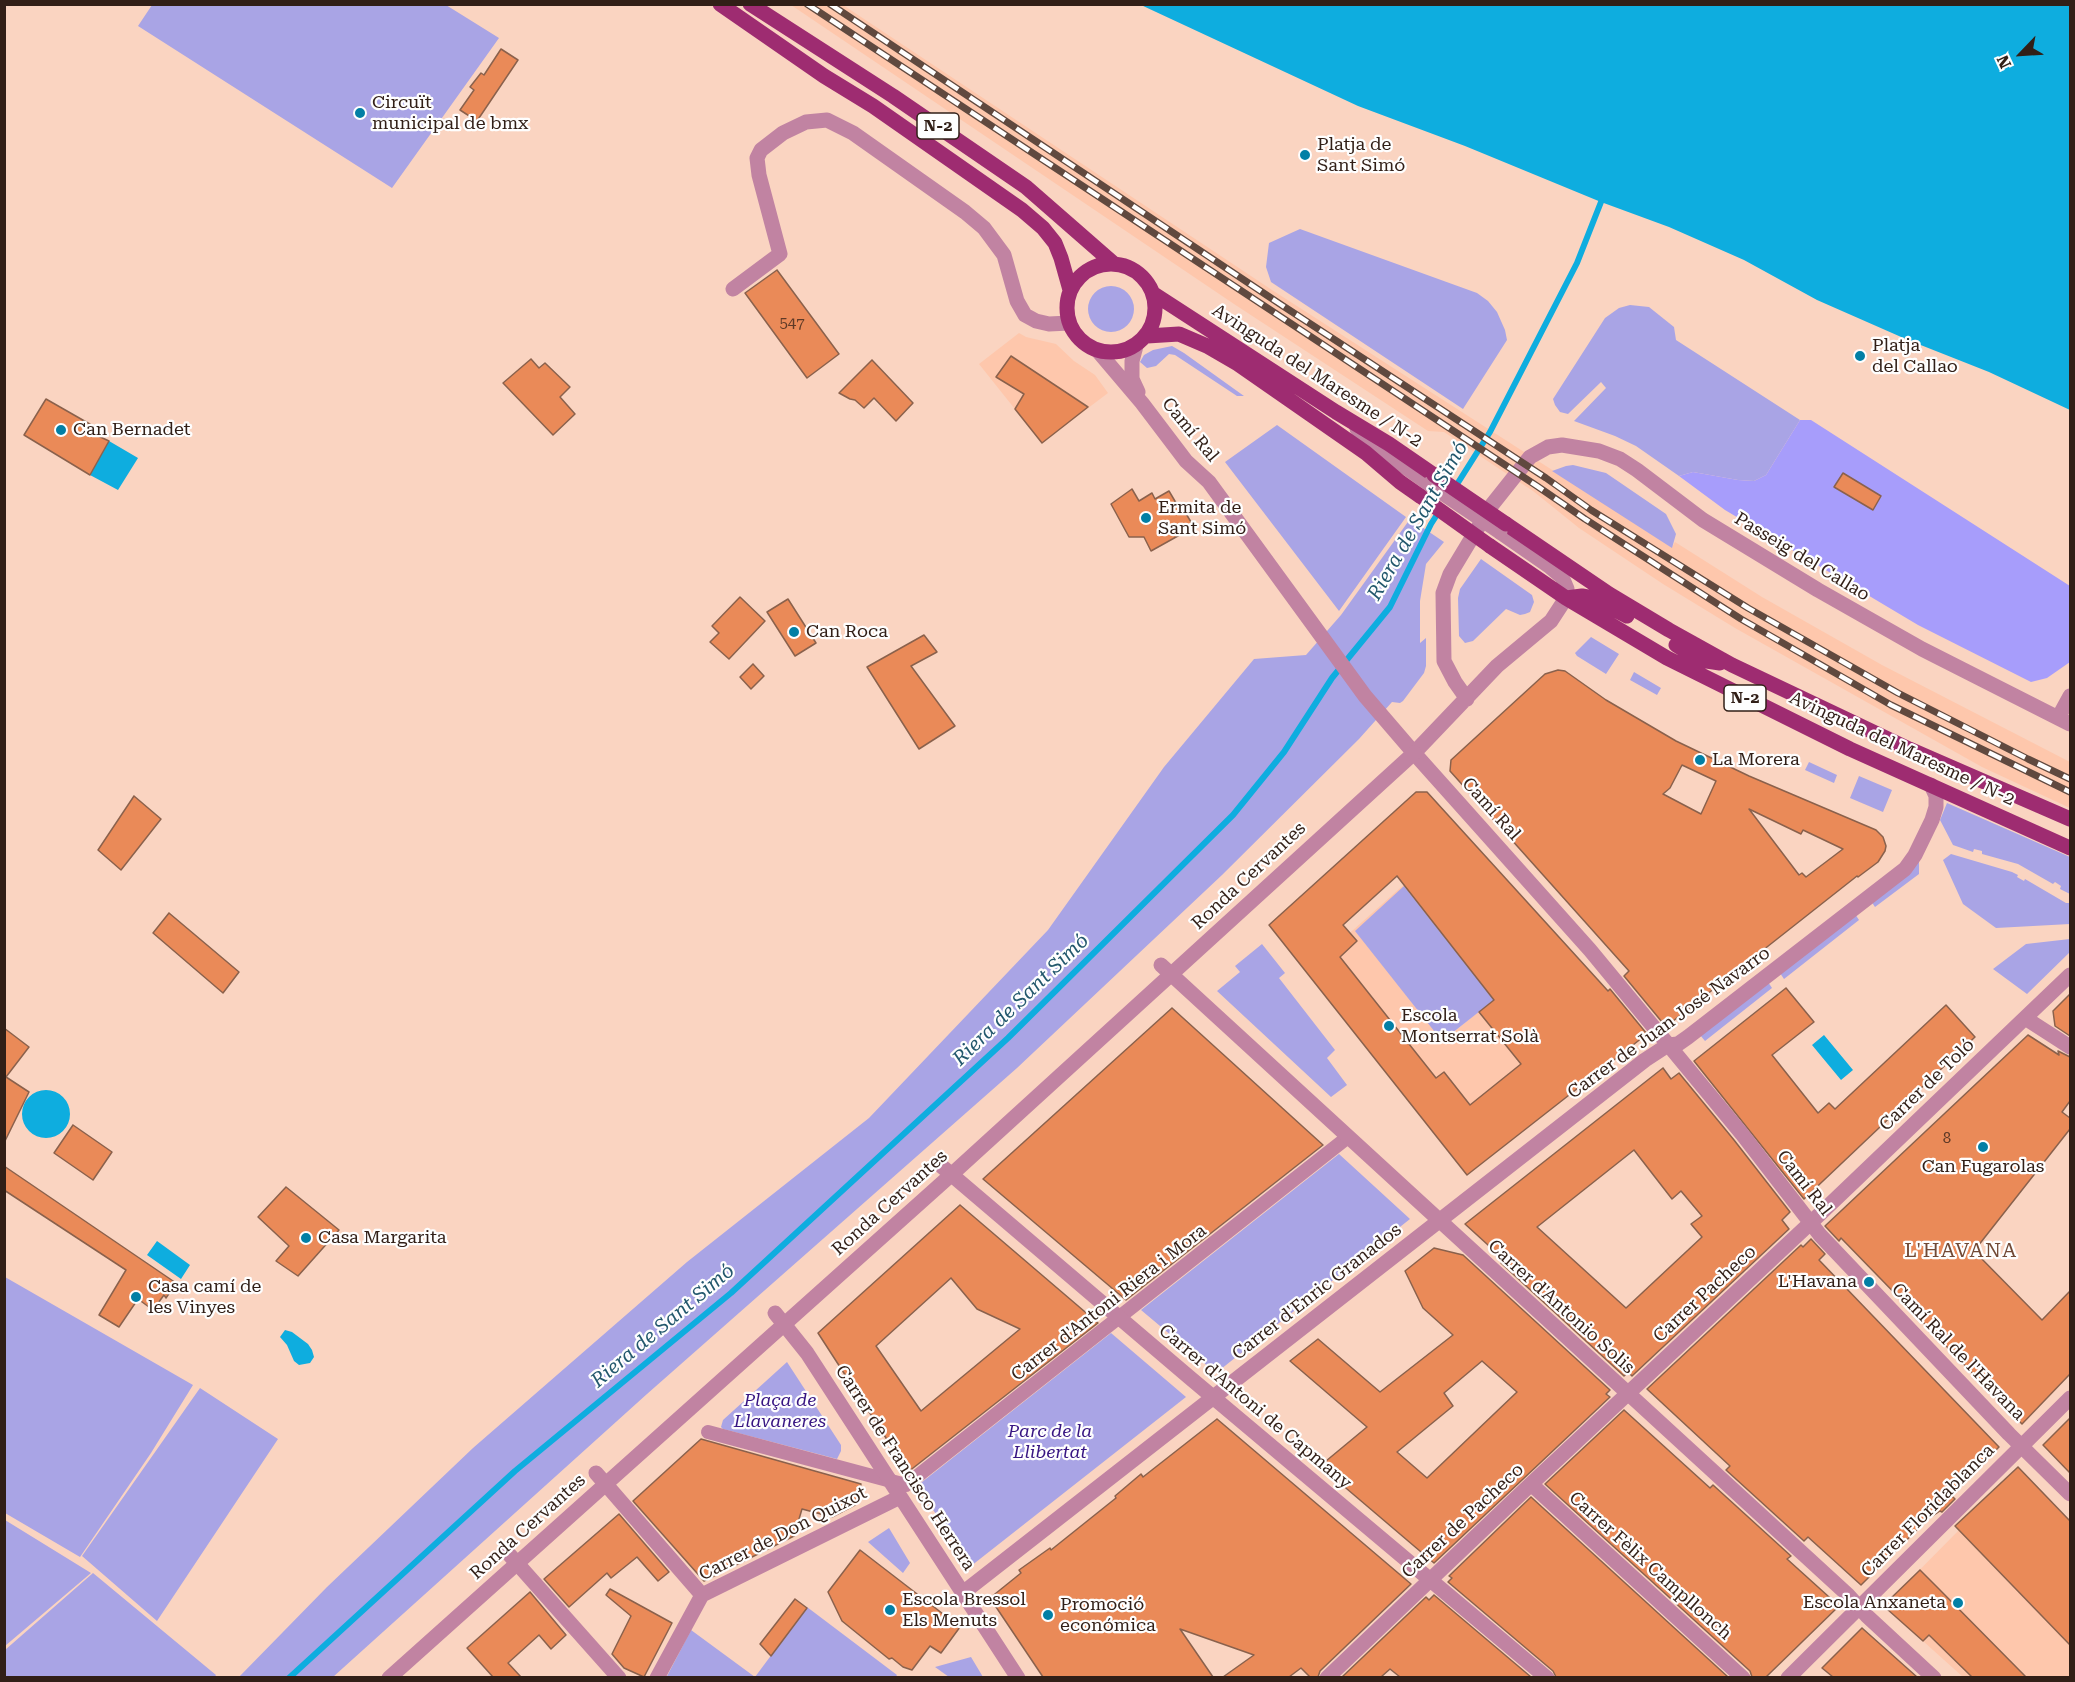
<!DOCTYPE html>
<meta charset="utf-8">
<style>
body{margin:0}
#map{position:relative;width:2075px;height:1682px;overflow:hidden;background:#fad4c1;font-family:"Roboto Serif",serif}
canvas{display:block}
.frame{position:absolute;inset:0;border:6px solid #311f17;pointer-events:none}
.north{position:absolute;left:1991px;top:24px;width:60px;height:60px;-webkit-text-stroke:4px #fefefe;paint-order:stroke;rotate:245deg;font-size:16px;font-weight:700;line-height:24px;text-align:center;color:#311f17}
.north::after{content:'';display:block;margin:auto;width:21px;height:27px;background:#311f17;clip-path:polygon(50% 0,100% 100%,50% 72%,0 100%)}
</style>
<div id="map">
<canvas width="2075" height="1682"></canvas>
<div class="frame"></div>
<div class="north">N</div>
</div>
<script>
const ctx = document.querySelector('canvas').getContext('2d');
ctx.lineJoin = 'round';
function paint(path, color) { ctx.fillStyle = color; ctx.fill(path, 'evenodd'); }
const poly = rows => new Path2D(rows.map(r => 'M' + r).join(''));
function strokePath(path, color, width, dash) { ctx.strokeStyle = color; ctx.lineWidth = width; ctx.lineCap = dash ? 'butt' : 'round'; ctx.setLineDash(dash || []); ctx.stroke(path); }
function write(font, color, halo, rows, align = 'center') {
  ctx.font = font + ' "Roboto Serif",serif'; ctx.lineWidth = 4.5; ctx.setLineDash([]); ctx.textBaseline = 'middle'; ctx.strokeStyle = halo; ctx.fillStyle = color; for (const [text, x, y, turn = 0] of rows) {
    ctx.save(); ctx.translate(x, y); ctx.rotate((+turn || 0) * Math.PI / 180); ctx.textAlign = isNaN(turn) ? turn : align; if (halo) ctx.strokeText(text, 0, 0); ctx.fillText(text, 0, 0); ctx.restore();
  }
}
const built = poly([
 [791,5,843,5,1272,290,1672,547,1675,542,1762,597,1882,665,2070,762,2070,808,1982,767,1735,628,1663,584,1579,528,1533,491,1501,470,1444,432,1428,431,1234,304],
 [1019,333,1026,337,1056,344,1074,361,1095,375,1108,393,1042,443,979,364],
 [1408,881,1583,1084,1467,1175,1306,972],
 [1405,887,1494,999,1443,1041,1356,931],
 [1959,1530,2070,1645,2070,1677,1963,1677,1884,1606]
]);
const green = poly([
 [446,5,499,38,392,188,138,26,152,5],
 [1300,229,1477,293,1488,301,1497,312,1505,330,1507,340,1463,409,1271,282,1266,267,1269,243],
 '1088 309a23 23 0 1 1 46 0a23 23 0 1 1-46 0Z',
 [1630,305,1649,307,1674,327,1676,340,1800,420,1766,475,1754,481,1738,480,1693,472,1679,476,1636,446,1615,436,1574,421,1606,388,1601,382,1568,414,1560,412,1555,405,1553,399,1605,318,1619,308],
 [1172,346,1184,353,1244,396,1237,396,1175,355,1169,354,1156,366,1147,368,1140,362,1144,355,1153,350],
 [1277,425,1406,517,1339,611,1225,462],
 [1573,465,1606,473,1666,514,1676,534,1672,548,1552,471,1566,466],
 [1410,519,1444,542,1426,564,1420,601,1420,643,1426,638,1426,666,1424,673,1403,701,1400,703,1392,702,1359,739,1222,875,1017,1068,647,1394,333,1677,238,1678,327,1587,473,1448,687,1262,869,1118,1048,930,1164,767,1254,659,1306,655,1341,615],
 [1481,559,1532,595,1534,602,1530,612,1525,614,1520,615,1506,609,1473,641,1465,643,1459,636,1458,598,1460,589],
 [1591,637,1619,654,1606,674,1577,656,1575,653],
 [1634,672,1661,688,1657,695,1630,680],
 [1809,762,1837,775,1834,783,1805,770],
 [1859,776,1892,790,1883,812,1850,798],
 [1947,803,2070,857,2070,894,2060,889,2061,886,2055,882,2053,884,2018,864,1982,854,1982,851,1974,849,1973,852,1953,845,1940,820],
 [1951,854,2012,872,2018,875,2017,877,2024,881,2025,879,2066,903,2070,903,2070,924,1996,928,1963,904,1943,860],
 [1919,858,1919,874,1875,907,1871,901],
 [1404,886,1494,1000,1442,1041,1355,931],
 [1855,914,1859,920,1784,979,1780,973],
 [2070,939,2070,952,2027,994,1993,969,2026,944],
 [1262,944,1285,973,1279,978,1335,1050,1327,1058,1347,1085,1331,1097,1217,991,1240,972,1235,966],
 [1768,982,1772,988,1705,1041,1700,1035],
 [1339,1154,1410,1219,1216,1373,1141,1310],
 [5,1277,193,1385,151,1453,80,1557,5,1513],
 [1111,1333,1186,1397,971,1566,917,1486],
 [787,1362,841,1445,841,1451,837,1459,723,1429,721,1427,723,1420],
 [200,1388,278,1439,157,1621,82,1556],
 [5,1520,91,1573,5,1646,4,1646],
 [889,1528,910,1563,903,1573,868,1542],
 [93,1573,216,1675,214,1678,5,1677,5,1650],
 [807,1607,897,1675,895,1678,666,1678,691,1630,755,1677],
 [971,1657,983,1677,949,1677,935,1667]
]);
const forest = poly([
 [1800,420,1811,420,2070,586,2070,662,2047,678,2031,682,1918,625,1725,510,1679,476,1693,472,1738,480,1754,481,1766,475]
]);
const water = poly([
 [1141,5,2070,5,2070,410,1989,372,1908,340,1817,300,1744,260,1669,227,1601,202,1465,146,1358,106],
 [109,441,138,458,118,490,90,475],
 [1824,1035,1853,1070,1841,1080,1812,1045],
 '22 1114a24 24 0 1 1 48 0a24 24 0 1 1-48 0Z',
 [157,1241,190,1265,181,1279,147,1255],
 [285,1330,292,1332,308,1344,312,1350,314,1357,310,1363,299,1365,294,1361,287,1345,280,1337]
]);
const stream = poly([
 [1454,489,1490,432,1577,263,1601,202],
 [289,1678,515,1471,731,1293,1008,1038,1233,815,1284,752,1332,678,1390,607,1431,524,1440,510]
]);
const building = poly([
 [501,49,518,60,477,121,460,110,474,90,470,87,481,73,484,75,501,49],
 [777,270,839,354,807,378,745,293,777,270],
 [1011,356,1088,407,1042,443,1015,409,1024,394,996,377,1011,356],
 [531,359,539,368,545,363,570,387,560,397,575,414,553,435,503,383,531,359],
 [872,360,913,403,896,421,874,398,864,408,855,400,850,399,839,393,872,360],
 [46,399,95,427,94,434,109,441,90,475,24,435,46,399],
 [1843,473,1881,496,1873,510,1834,487,1843,473],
 [1132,489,1139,501,1152,493,1155,499,1169,491,1182,513,1185,512,1194,527,1151,551,1144,537,1129,537,1111,504,1132,489],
 [740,597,765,621,729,659,710,642,719,633,712,626,740,597],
 [788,599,816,643,795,656,767,612,788,599],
 [924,635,937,652,911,666,955,726,919,749,867,667,924,635],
 [753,664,764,676,751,689,740,677,753,664],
 [1558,670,1565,671,1606,700,1676,741,1749,776,1876,830,1883,837,1886,846,1885,851,1878,862,1858,877,1857,876,1668,1025,1664,1020,1662,1022,1624,976,1629,971,1450,771,1451,760,1545,674,1558,670],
 [1682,765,1716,781,1701,814,1663,794,1670,788,1682,765],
 [1749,809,1801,834,1803,830,1843,849,1806,877,1802,873,1799,875,1749,809],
 [1416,792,1427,792,1608,991,1610,989,1647,1034,1467,1175,1269,925,1416,792],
 [1397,876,1494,1000,1479,1012,1521,1064,1470,1105,1444,1072,1436,1078,1340,957,1357,941,1343,925,1397,876],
 [134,796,161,819,121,870,98,850,134,796],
 [169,913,239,972,223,993,153,933,169,913],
 [1786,988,1814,1022,1772,1055,1818,1113,1829,1103,1835,1109,1946,1005,1975,1037,1804,1199,1694,1061,1786,988],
 [2070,994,2070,1036,2055,1026,2053,1011,2070,994],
 [1172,1008,1323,1145,1126,1300,983,1179,1172,1008],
 [4,1028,29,1047,6,1077,29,1092,4,1143,4,1028],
 [2028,1035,2059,1055,2058,1051,2070,1057,2070,1101,2062,1112,2070,1118,2070,1129,1974,1251,2042,1320,2070,1291,2070,1374,2022,1424,1841,1238,1839,1241,1825,1226,2028,1035],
 [1663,1068,1671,1079,1679,1073,1734,1140,1790,1212,1782,1220,1789,1229,1632,1376,1628,1372,1624,1376,1501,1263,1511,1266,1465,1224,1663,1068],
 [1634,1150,1672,1199,1681,1191,1702,1216,1691,1224,1702,1237,1626,1308,1537,1227,1634,1150],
 [73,1125,112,1152,93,1180,54,1153,73,1125],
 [4,1166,176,1283,166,1298,164,1295,153,1310,138,1299,119,1327,99,1315,126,1270,4,1190,4,1166],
 [286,1187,339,1230,298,1276,276,1261,289,1246,258,1217,286,1187],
 [960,1205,1098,1323,908,1472,818,1333,960,1205],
 [951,1278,977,1309,1020,1329,921,1411,876,1346,951,1278],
 [1811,1239,1825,1254,1819,1260,1999,1447,1951,1495,1955,1499,1942,1512,1940,1511,1928,1519,1861,1585,1808,1537,1804,1541,1726,1470,1730,1466,1647,1389,1801,1245,1803,1247,1811,1239],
 [1434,1248,1463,1255,1610,1390,1606,1394,1610,1397,1434,1563,1320,1466,1367,1427,1290,1361,1318,1339,1380,1392,1453,1335,1423,1308,1405,1271,1434,1248],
 [1482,1361,1517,1392,1427,1478,1397,1452,1453,1406,1444,1393,1482,1361],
 [1624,1410,1710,1488,1713,1485,1791,1556,1787,1559,1839,1606,1766,1677,1752,1677,1750,1671,1545,1484,1624,1410],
 [2070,1418,2070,1473,2043,1445,2070,1418],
 [1217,1419,1411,1584,1320,1671,1318,1677,1310,1677,1301,1668,1289,1677,1223,1677,1254,1655,1180,1629,1213,1677,1043,1677,990,1598,1021,1573,1019,1570,1050,1548,1051,1550,1116,1498,1115,1496,1141,1474,1143,1477,1217,1419],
 [701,1439,861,1484,855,1505,832,1517,802,1509,794,1536,704,1581,633,1501,701,1439],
 [2018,1467,2070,1521,2070,1645,1955,1526,2018,1467],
 [1531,1497,1728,1677,1556,1677,1553,1671,1448,1582,1452,1578,1449,1576,1531,1497],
 [619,1514,669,1572,658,1581,637,1557,611,1578,607,1573,569,1607,544,1579,619,1514],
 [860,1550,960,1627,941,1653,930,1646,912,1670,903,1667,892,1658,889,1659,842,1621,828,1592,860,1550],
 [1920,1570,1938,1588,2026,1677,1972,1677,1929,1635,1923,1641,1887,1609,1887,1602,1920,1570],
 [610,1589,672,1623,644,1677,624,1668,612,1654,631,1616,606,1595,610,1589],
 [530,1592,566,1635,551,1649,539,1635,508,1663,521,1677,493,1677,467,1648,530,1592],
 [1434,1595,1531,1677,1400,1677,1390,1669,1381,1677,1342,1677,1426,1597,1429,1600,1434,1595],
 [795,1599,807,1608,771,1656,760,1644,795,1599],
 [1862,1628,1917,1677,1833,1677,1822,1668,1862,1628]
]);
const pedestrian = poly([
 [708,1432,906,1485,1348,1137]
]);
const minor = poly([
 [733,289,780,254,759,175,757,158,761,150,783,133,806,122,827,120,853,133,965,212,984,228,1004,255,1017,301,1025,315,1036,321,1049,324,1069,323],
 [1136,346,1132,361,1132,379,1138,392],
 [1097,350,1142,403,1186,461,1209,482,1365,696,1414,753,1590,950,1742,1134,1820,1235,2009,1434,2070,1494],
 [1357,429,1384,452,1429,484],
 [1467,699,1455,682,1444,661,1443,593,1450,574,1491,506,1530,457,1548,447,1562,445,1599,451,1620,459,1637,470,1703,520,1818,590,1922,649,2070,724],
 [2058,718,2070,696],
 [1414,753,1497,666,1551,621,1566,598,1567,589,1562,577,1549,566,1500,532],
 [1161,965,1848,1595,1867,1616,1934,1678],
 [2025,1018,2070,1047],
 [939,1164,1189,1377,1547,1678],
 [775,1313,807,1353,1018,1678],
 [596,1473,702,1595],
 [1531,1484,1743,1678],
 [507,1552,619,1678],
 [964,1592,1645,1060,1668,1045,1678,1044,1688,1037,1905,869,1915,855,1932,820,1936,807,1936,796,1931,785],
 [657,1678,702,1595,900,1497],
 [1327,1678,1531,1484,1821,1213,2070,975],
 [1788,1678,2070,1398]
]);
const tertiary = poly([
 [389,1678,951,1175,1414,753]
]);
const primary = poly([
 [720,4,824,76,873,106,1022,210,1043,228,1055,243,1061,258,1070,290],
 [750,4,893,96,1026,187,1113,263],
 '1067 308a44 44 0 1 1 88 0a44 44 0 1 1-88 0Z',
 [1154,294,1336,412,1389,444,1434,475],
 [1147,336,1179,334,1207,346,1238,364,1366,453,1400,482,1420,496],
 [1506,524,1609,594,1669,630,1732,665,1909,749,2070,819],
 [1490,546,1566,598,1667,658,1850,749,2070,848],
 [1566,598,1582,596,1593,598,1627,616],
 [1676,645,1700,660,1720,663]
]);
const rail = poly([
 [807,4,1537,486,1585,519,1741,619,1891,705,2070,792],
 [830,4,1280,304,1546,478,1591,510,1748,608,1898,693,2028,759,2070,779]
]);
const minorBridge = poly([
 [1429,484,1500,532]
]);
const primaryBridge = poly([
 [1434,475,1506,524],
 [1420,496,1490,546]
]);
const markers = [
 [360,113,6,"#027fa5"],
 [1305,155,6,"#027fa5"],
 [1860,356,6,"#027fa5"],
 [61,430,6,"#027fa5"],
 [1146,518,6,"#027fa5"],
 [794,632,6,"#027fa5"],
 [1700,760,6,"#027fa5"],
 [1389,1026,6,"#027fa5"],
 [1983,1147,6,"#027fa5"],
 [306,1238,6,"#027fa5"],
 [1869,1282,6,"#027fa5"],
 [136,1297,6,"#027fa5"],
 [1958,1603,6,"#027fa5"],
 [890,1610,6,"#027fa5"],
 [1048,1615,6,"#027fa5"]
];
const numberNames = [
 ["547",792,324],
 ["8",1947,1139]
];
const shields = [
 [938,126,42],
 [1745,698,42]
];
const shieldNames = [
 ["N-2",938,126],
 ["N-2",1745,698]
];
const poiNames = [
 ["Circuït",372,103],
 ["municipal de bmx",372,124],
 ["Platja de",1317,145],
 ["Sant Simó",1317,166],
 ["Platja",1872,346],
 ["del Callao",1872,367],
 ["Can Bernadet",73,430],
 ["Ermita de",1158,508],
 ["Sant Simó",1158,529],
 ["Can Roca",806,632],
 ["La Morera",1712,760],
 ["Escola",1401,1016],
 ["Montserrat Solà",1401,1037],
 ["Can Fugarolas",1983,1167,"center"],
 ["Casa Margarita",318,1238],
 ["L'Havana",1857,1282,"right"],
 ["Casa camí de",148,1287],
 ["les Vinyes",148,1308],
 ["Escola Bressol",902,1600],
 ["Els Menuts",902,1621],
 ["Escola Anxaneta",1946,1603,"right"],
 ["Promoció",1060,1605],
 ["económica",1060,1626]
];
const streetNames = [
 ["Avinguda del Maresme / N-2",1317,376,33],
 ["Camí Ral",1190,430,50],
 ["Passeig del Callao",1802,557,31],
 ["Avinguda del Maresme / N-2",1902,749,25],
 ["Camí Ral",1491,809,48],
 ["Ronda Cervantes",1249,876,-43],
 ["Carrer de Juan José Navarro",1669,1023,-36],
 ["Carrer de Toló",1927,1085,-44],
 ["Camí Ral",1804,1183,52],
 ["Ronda Cervantes",890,1203,-42],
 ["Carrer d'Enric Granados",1317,1292,-38],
 ["Carrer Pacheco",1705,1294,-43],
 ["Carrer d'Antoni Riera i Mora",1109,1303,-38],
 ["Carrer d'Antonio Solis",1561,1307,42],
 ["Camí Ral de l'Havana",1958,1352,46],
 ["Carrer d'Antoni de Capmany",1255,1407,40],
 ["Carrer de Francisco Herrera",905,1468,57],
 ["Carrer Floridablanca",1928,1511,-45],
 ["Carrer de Pacheco",1463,1521,-43],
 ["Ronda Cervantes",528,1527,-42],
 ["Carrer de Don Quixot",783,1534,-27],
 ["Carrer Fèlix Campllonch",1650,1566,42]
];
const parkNames = [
 ["Plaça de",780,1401],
 ["Llavaneres",780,1422],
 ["Parc de la",1050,1432],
 ["Llibertat",1050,1453]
];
const waterNames = [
 ["Riera de Sant Simó",1418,521,-60],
 ["Riera de Sant Simó",1021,1000,-44],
 ["Riera de Sant Simó",663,1326,-40]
];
const neighbourhoodNames = [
 ["L'HAVANA",1961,1251]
];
paint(built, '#fec7ac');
paint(green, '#a9a4e5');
paint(forest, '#a79dfb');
paint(water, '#0eaddf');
strokePath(stream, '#0eaddf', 6);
paint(building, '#ea8a58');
strokePath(building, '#8a614c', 1.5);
strokePath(pedestrian, '#c183a2', 14);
strokePath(minor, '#c183a2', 15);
strokePath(tertiary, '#c183a2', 15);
strokePath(primary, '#9e2c71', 15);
strokePath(rail, '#60493f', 7);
strokePath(rail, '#fefefe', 4.5, [14]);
strokePath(minorBridge, '#c183a2', 15);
strokePath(primaryBridge, '#9e2c71', 15);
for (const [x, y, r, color] of markers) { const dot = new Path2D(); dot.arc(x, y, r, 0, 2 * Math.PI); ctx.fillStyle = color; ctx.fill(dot); strokePath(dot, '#fefefe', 2); }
write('15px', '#5f3a27', null, numberNames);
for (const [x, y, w] of shields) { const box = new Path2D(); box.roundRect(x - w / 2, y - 13, w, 26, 4.5); ctx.fillStyle = '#fefefe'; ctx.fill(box); strokePath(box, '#311f17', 1.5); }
write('bold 16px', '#311f17', null, shieldNames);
write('18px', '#311f17', '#fefefe', poiNames, 'left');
write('18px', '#311f17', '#fefefe', streetNames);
write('italic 18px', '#371582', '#fefefe', parkNames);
write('italic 20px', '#23586d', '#fefefe', waterNames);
ctx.letterSpacing = '1.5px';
write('20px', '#724a36', '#fefefe', neighbourhoodNames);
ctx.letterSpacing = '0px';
</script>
